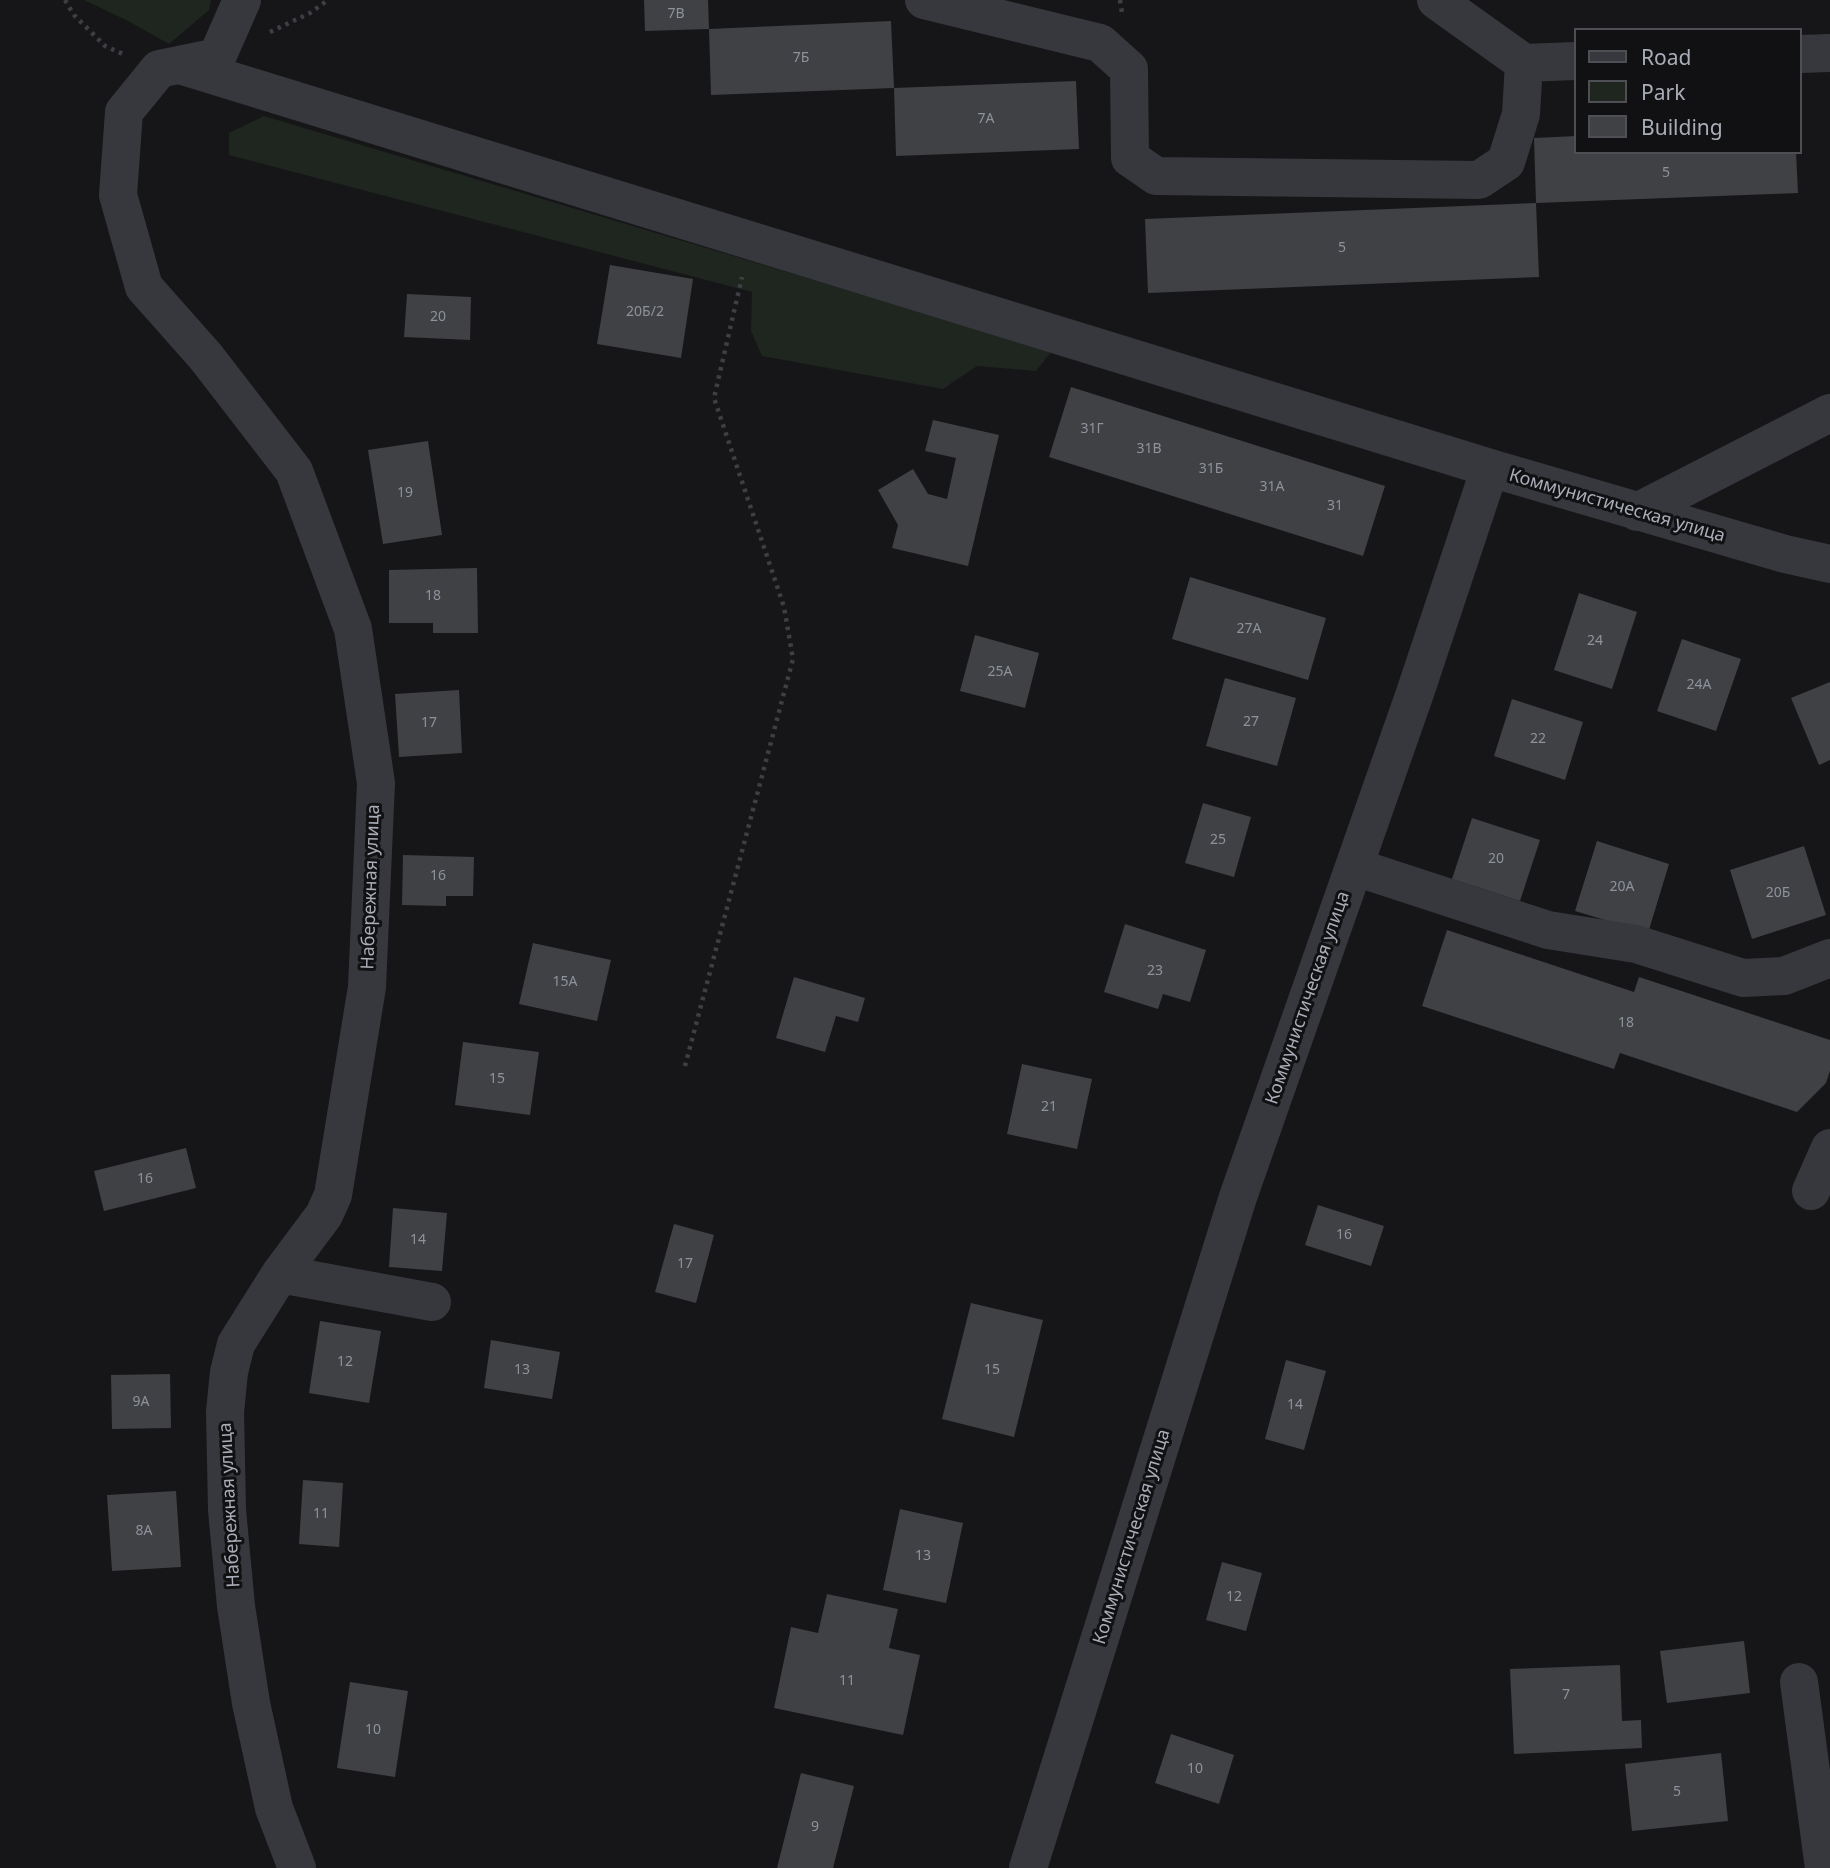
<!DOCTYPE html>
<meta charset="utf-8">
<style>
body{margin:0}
#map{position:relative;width:1830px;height:1868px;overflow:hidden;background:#161618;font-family:"Noto Sans",sans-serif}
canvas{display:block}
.legend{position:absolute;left:1574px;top:28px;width:228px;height:126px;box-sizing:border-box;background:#111113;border:2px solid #4d4f55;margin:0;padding:9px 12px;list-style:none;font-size:21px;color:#a8adb8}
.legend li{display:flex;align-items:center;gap:14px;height:35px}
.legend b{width:35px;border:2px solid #4d4f55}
</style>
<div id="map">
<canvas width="1830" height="1868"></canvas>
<ul class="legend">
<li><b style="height:9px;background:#37383d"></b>Road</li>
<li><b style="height:19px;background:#1e261f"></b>Park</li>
<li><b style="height:19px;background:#404145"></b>Building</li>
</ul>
</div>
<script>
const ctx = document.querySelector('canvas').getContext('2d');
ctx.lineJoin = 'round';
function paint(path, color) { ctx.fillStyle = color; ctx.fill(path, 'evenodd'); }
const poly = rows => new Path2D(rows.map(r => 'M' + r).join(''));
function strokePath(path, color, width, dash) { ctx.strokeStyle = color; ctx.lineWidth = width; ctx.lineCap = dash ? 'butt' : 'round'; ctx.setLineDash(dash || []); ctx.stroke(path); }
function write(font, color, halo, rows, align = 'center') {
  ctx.font = font + ' "Noto Sans",sans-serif'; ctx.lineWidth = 6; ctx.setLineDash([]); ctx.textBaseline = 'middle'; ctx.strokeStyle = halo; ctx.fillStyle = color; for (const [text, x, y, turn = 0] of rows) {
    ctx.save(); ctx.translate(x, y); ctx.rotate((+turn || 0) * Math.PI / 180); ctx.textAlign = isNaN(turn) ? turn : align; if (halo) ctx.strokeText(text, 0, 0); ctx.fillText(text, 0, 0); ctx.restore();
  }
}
const green = poly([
 [84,0,211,0,209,10,169,44,128,21],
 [264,116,1052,351,1036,371,977,366,943,389,762,356,751,331,752,292,229,155,229,133]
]);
const building = poly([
 [644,0,708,0,709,29,645,31],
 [891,21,894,88,711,95,709,29],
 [1076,81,1079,149,896,156,894,88],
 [1576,136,1576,152,1796,152,1798,193,1536,203,1534,138],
 [1536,203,1539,277,1148,293,1145,219],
 [610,265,693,279,681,358,597,344],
 [407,294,471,297,470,340,404,337],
 [1071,387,1385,486,1363,556,1049,457],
 [933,420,999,435,968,566,892,548,898,525,878,490,913,469,928,494,947,499,956,458,925,451],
 [428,441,442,535,383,544,368,450],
 [477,568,478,633,433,633,433,623,389,623,389,570],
 [1190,577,1326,618,1308,680,1172,639],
 [1579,593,1637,612,1612,689,1554,670],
 [975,635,1039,653,1025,708,960,691],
 [1682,639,1741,659,1716,731,1657,711],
 [1225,678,1296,698,1277,766,1206,746],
 [1830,682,1830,760,1819,765,1791,698],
 [459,690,462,753,399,757,395,694],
 [1512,699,1583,722,1565,780,1494,756],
 [1203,803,1251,817,1234,877,1185,863],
 [1472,818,1540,840,1520,901,1452,879],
 [1597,841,1669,864,1648,933,1575,911],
 [1804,846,1826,915,1752,939,1730,870],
 [403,855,474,857,473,896,446,896,446,906,402,905],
 [1125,924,1206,950,1190,1002,1163,994,1158,1009,1104,992],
 [1447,930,1634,992,1639,977,1830,1040,1830,1071,1826,1083,1797,1112,1620,1053,1614,1069,1422,1006],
 [533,943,611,960,597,1021,519,1004],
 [794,977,865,998,858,1022,836,1016,825,1052,776,1038],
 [463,1042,539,1052,530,1115,455,1105],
 [1022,1064,1092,1079,1077,1149,1007,1134],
 [186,1148,196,1188,104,1211,94,1171],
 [1318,1205,1384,1226,1371,1266,1305,1245],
 [393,1208,447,1213,442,1271,389,1267],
 [674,1224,714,1235,696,1303,655,1292],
 [971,1303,1043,1320,1014,1437,942,1419],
 [320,1321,381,1331,369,1403,309,1393],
 [491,1340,560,1352,552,1399,484,1388],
 [1286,1360,1326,1371,1304,1450,1265,1439],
 [170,1374,171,1428,112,1429,111,1375],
 [303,1480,343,1483,339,1547,299,1544],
 [176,1491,181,1567,112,1571,107,1495],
 [900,1509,963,1523,946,1603,883,1590],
 [1222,1562,1262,1573,1246,1631,1206,1620],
 [827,1594,898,1609,889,1648,920,1655,903,1735,774,1708,791,1627,818,1633],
 [1744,1641,1750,1693,1667,1703,1660,1651],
 [1620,1665,1622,1721,1641,1720,1642,1748,1514,1754,1510,1669],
 [350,1682,408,1691,395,1777,337,1768],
 [1171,1734,1234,1755,1219,1804,1155,1783],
 [1721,1753,1728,1821,1632,1831,1625,1764],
 [801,1773,854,1786,833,1868,777,1868]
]);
const path = poly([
 [65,0,74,15,105,46,123,54],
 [1120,0,1122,13],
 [270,32,310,13,328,0],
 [685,1066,793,659,784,607,714,398,742,277]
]);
const minor = poly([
 [242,0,217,57,159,69,124,112,118,195,144,287,206,357,294,471,353,629,376,783,367,987,333,1195,324,1215,280,1274,236,1344,229,1372,225,1412,227,1510,236,1606,251,1703,274,1808,297,1868],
 [924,0,1100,43,1129,69,1130,158,1156,176,1479,180,1506,162,1521,114,1524,63],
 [1436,0,1524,63,1576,61],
 [1800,54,1830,53],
 [180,65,1490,468],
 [1637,512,1830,413],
 [1355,867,1548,930,1636,944,1743,978,1784,976,1830,958],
 [1811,1191,1830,1148],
 [280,1274,432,1302],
 [1799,1682,1824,1868],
 [1028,1868,1238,1197,1415,693,1490,468,1785,554,1830,564]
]);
const numberNames = [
 ["7В",676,14],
 ["7Б",801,58],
 ["7А",986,119],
 ["5",1666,173],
 ["5",1342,248],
 ["20Б/2",645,312],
 ["20",438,317],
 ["31Г",1092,429],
 ["31В",1149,449],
 ["31Б",1211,469],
 ["31А",1272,487],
 ["19",405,493],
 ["31",1335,506],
 ["18",433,596],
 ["27А",1249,629],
 ["24",1595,641],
 ["25А",1000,672],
 ["24А",1699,685],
 ["27",1251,722],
 ["17",429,723],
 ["22",1538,739],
 ["25",1218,840],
 ["20",1496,859],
 ["16",438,876],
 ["20А",1622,887],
 ["20Б",1778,893],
 ["23",1155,971],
 ["15А",565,982],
 ["18",1626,1023],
 ["15",497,1079],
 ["21",1049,1107],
 ["16",145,1179],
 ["16",1344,1235],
 ["14",418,1240],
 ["17",685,1264],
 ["12",345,1362],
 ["13",522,1370],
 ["15",992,1370],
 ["9А",141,1402],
 ["14",1295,1405],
 ["11",321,1514],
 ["8А",144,1531],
 ["13",923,1556],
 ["12",1234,1597],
 ["11",847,1681],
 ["7",1566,1695],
 ["10",373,1730],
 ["10",1195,1769],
 ["5",1677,1792],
 ["9",815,1827]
];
const streetNames = [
 ["Коммунистическая улица",1617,506,16],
 ["Набережная улица",371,887,-88],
 ["Коммунистическая улица",1308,998,-71],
 ["Набережная улица",230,1505,-93],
 ["Коммунистическая улица",1132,1537,-73]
];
paint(green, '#1e261f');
paint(building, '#404145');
strokePath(path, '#3d3f44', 4.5, [3.5, 5]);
strokePath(minor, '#37383d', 38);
write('14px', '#8e929b', null, numberNames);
write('18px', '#a8adb8', '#111113', streetNames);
</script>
